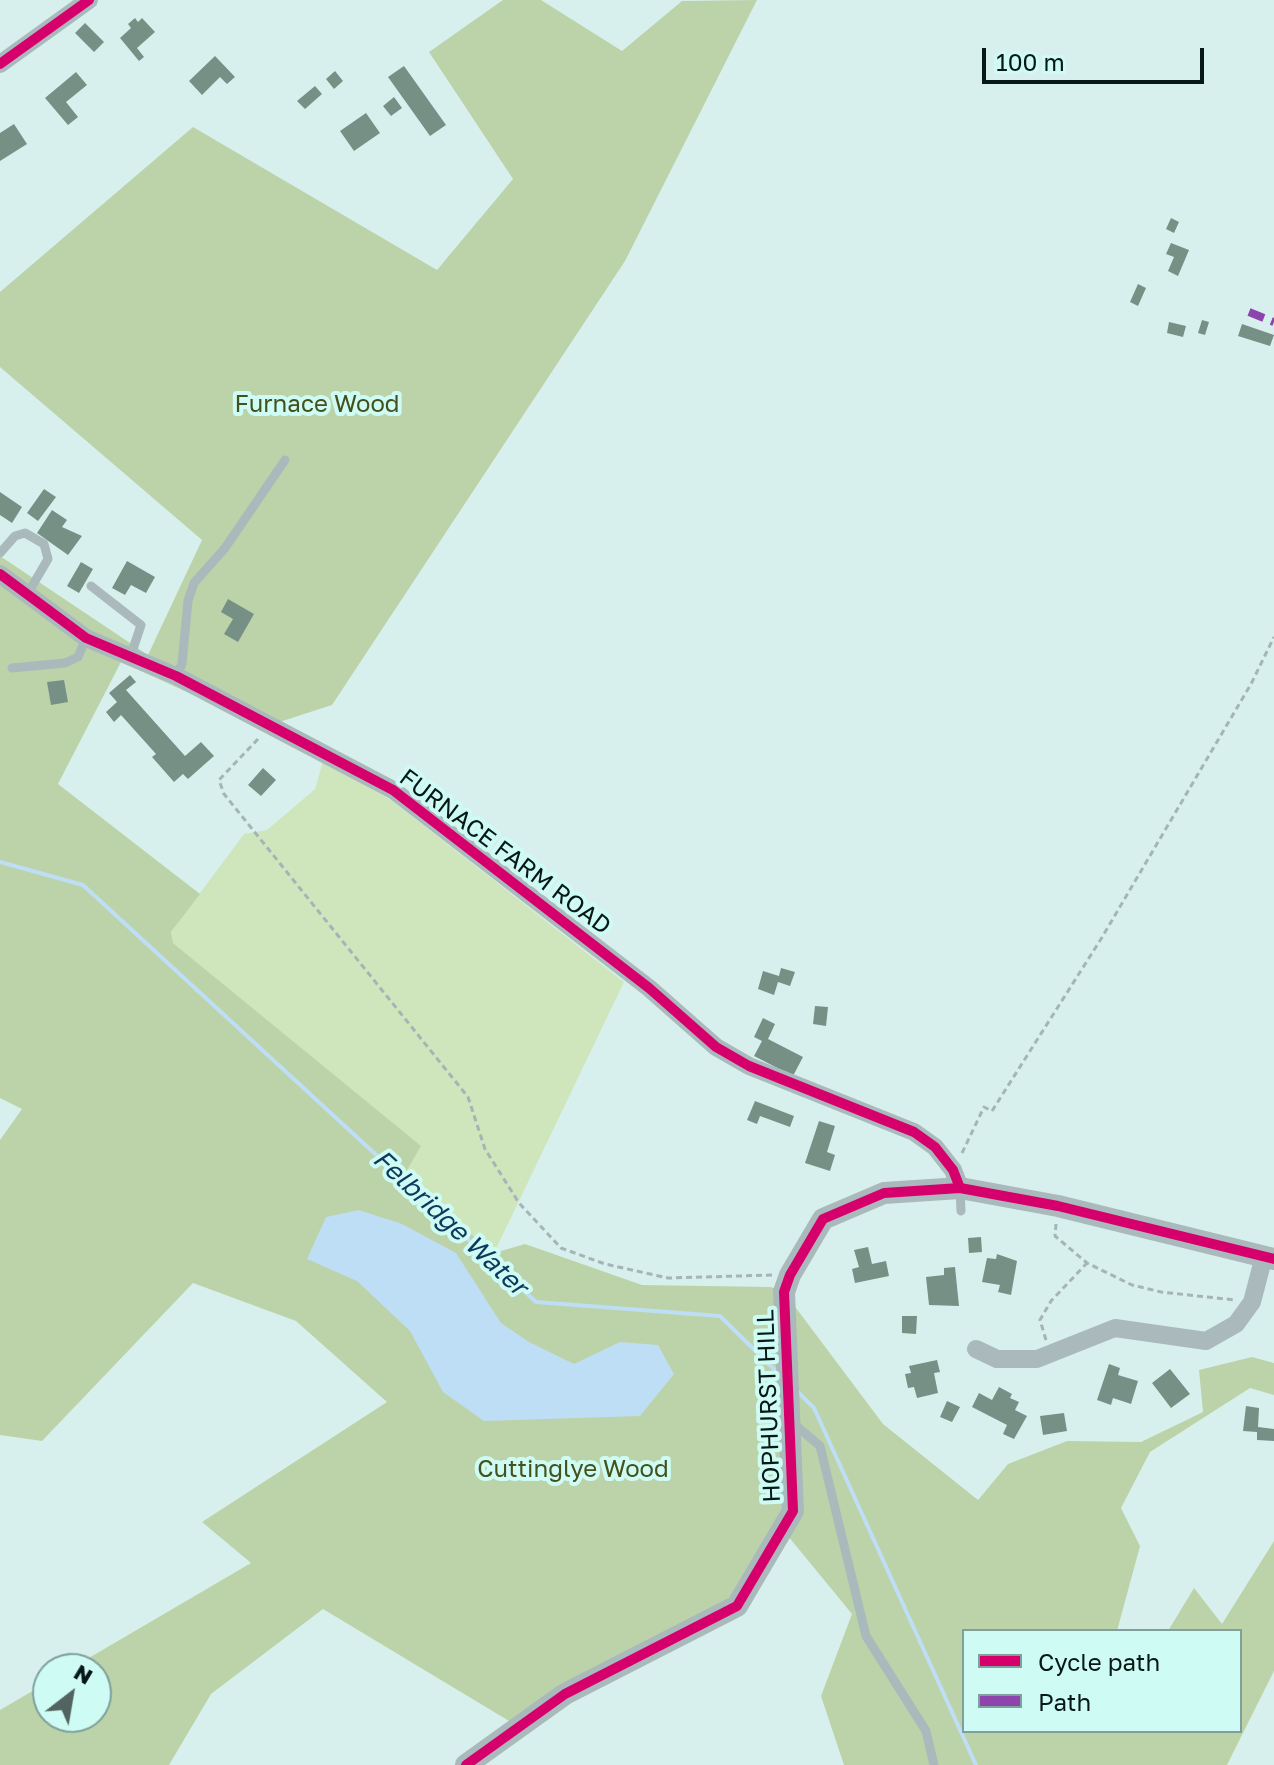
<!DOCTYPE html>
<style>
body{margin:0}
#map{position:relative;width:1274px;height:1765px;overflow:hidden;background:#d8f0ed;font-family:"Golos Text",sans-serif}
canvas{display:block}
.legend{position:absolute;left:962px;top:1629px;width:280px;height:104px;box-sizing:border-box;background:#cefbf4;border:2px solid #7fa09b;margin:0;padding:10px 14px;list-style:none;font-size:24px;color:#081816}
.legend li{display:flex;align-items:center;gap:16px;height:40px}
.legend b{width:40px;border:2px solid #7fa09b}
.north{position:absolute;left:32px;top:1653px;width:80px;height:80px;box-sizing:border-box;background:#cefbf4;border:2px solid #7fa09b;border-radius:50%;rotate:31deg;font-size:22px;font-weight:700;line-height:32px;text-align:center;color:#081816}
.north::after{content:'';display:block;margin:auto;width:28px;height:36px;background:#516461;clip-path:polygon(50% 0,100% 100%,50% 72%,0 100%)}
.scale{position:absolute;left:982px;top:48px;width:222px;height:36px;box-sizing:border-box;border:4px solid #081816;border-top:0;padding-left:10px;font-size:24px;line-height:28px;white-space:nowrap;color:#081816;-webkit-text-stroke:6px #cefbf4;paint-order:stroke}
</style>
<div id="map">
<canvas width="1274" height="1765"></canvas>
<ul class="legend">
<li><b style="height:10px;background:#d6006c"></b>Cycle path</li>
<li><b style="height:10px;background:#8e44ad"></b>Path</li>
</ul>
<div class="north">N</div>
<div class="scale">100 m</div>
</div>
<script>
const ctx = document.querySelector('canvas').getContext('2d');
ctx.lineJoin = 'round';
function paint(path, color) { ctx.fillStyle = color; ctx.fill(path, 'evenodd'); }
const poly = rows => new Path2D(rows.map(r => 'M' + r).join(''));
function strokePath(path, color, width, dash) { ctx.strokeStyle = color; ctx.lineWidth = width; ctx.lineCap = dash ? 'butt' : 'round'; ctx.setLineDash(dash || []); ctx.stroke(path); }
function write(font, color, halo, rows, align = 'center') {
  ctx.font = font + ' "Golos Text",sans-serif'; ctx.lineWidth = 8; ctx.setLineDash([]); ctx.textBaseline = 'middle'; ctx.strokeStyle = halo; ctx.fillStyle = color; for (const [text, x, y, turn = 0] of rows) {
    ctx.save(); ctx.translate(x, y); ctx.rotate((+turn || 0) * Math.PI / 180); ctx.textAlign = isNaN(turn) ? turn : align; if (halo) ctx.strokeText(text, 0, 0); ctx.fillText(text, 0, 0); ctx.restore();
  }
}
const green = poly([
 [323,761,391,800,624,982,494,1253,403,1177,420,1146,173,943,171,932,244,834,267,830,315,789]
]);
const forest = poly([
 [503,0,541,0,622,51,682,1,757,0,625,261,332,705,264,727,121,662,58,784,200,894,171,932,173,943,421,1146,403,1177,494,1253,525,1244,642,1285,771,1287,784,1292,883,1424,978,1500,1008,1464,1067,1441,1141,1442,1203,1412,1199,1370,1252,1357,1274,1363,1274,1395,1250,1388,1150,1452,1121,1508,1140,1546,1117,1631,964,1631,964,1731,1240,1731,1240,1631,1168,1631,1194,1588,1222,1624,1274,1541,1274,1671,1227,1765,844,1765,821,1696,852,1614,783,1530,737,1606,519,1727,323,1609,211,1694,169,1765,0,1765,0,1710,48,1682,48,1717,96,1717,96,1669,70,1669,251,1563,202,1522,387,1402,296,1321,193,1283,42,1441,0,1435,0,1140,22,1109,0,1098,0,556,148,655,202,540,0,367,0,292,193,127,437,270,513,179,429,52]
]);
const water = poly([
 [359,1210,402,1224,456,1253,501,1323,529,1342,574,1364,620,1342,658,1345,674,1374,640,1416,484,1421,443,1392,410,1331,357,1281,307,1259,326,1217]
]);
const stream = poly([
 [0,862,83,885,536,1302,720,1316,778,1373],
 [796,1390,814,1408,976,1765]
]);
const building = poly([
 [135,18,138,22,142,18,155,32,137,48,144,57,139,61,120,38,131,28,128,24],
 [85,23,104,42,94,52,75,33],
 [215,56,235,77,227,84,220,77,202,95,189,81],
 [404,66,446,125,430,136,388,77],
 [335,71,343,81,334,89,326,79],
 [76,72,87,85,66,102,78,117,68,125,45,98],
 [315,86,322,94,305,109,297,101],
 [394,97,402,108,391,116,383,106],
 [366,113,380,133,354,151,340,131],
 [14,124,27,144,0,161,0,133],
 [1171,218,1179,222,1174,233,1166,229],
 [1171,243,1189,250,1178,276,1168,271,1174,257,1166,254],
 [1138,284,1146,288,1138,306,1130,302],
 [1202,320,1209,322,1205,335,1198,333],
 [1169,322,1186,326,1183,337,1167,333],
 [1242,324,1274,335,1270,346,1238,336],
 [44,489,56,497,38,521,27,513],
 [0,492,22,507,12,523,0,515],
 [52,510,67,520,62,527,82,536,68,555,37,533],
 [127,561,155,577,146,593,131,585,125,595,112,588],
 [81,562,93,569,79,593,67,586],
 [228,599,254,614,238,642,224,634,233,619,221,612],
 [130,675,136,682,126,690,185,756,201,742,214,756,188,779,183,774,174,782,152,757,156,754,121,715,114,722,106,712,117,702,109,693],
 [64,680,68,702,51,705,47,682],
 [263,768,276,780,261,796,248,785],
 [781,968,795,972,790,986,778,982,774,995,758,989,763,971,779,976],
 [815,1006,828,1007,826,1026,813,1024],
 [763,1018,775,1024,768,1039,803,1057,793,1076,754,1056,762,1041,754,1037],
 [755,1101,794,1116,790,1127,760,1116,757,1124,747,1120],
 [819,1121,835,1126,827,1152,835,1155,830,1171,805,1163],
 [981,1237,982,1252,969,1253,968,1238],
 [868,1247,872,1264,886,1261,889,1276,855,1283,852,1269,859,1267,854,1250],
 [997,1254,1017,1261,1011,1295,998,1292,1000,1285,982,1282,987,1258,996,1259],
 [955,1267,959,1306,929,1305,926,1277,944,1275,944,1268],
 [902,1316,917,1316,916,1334,902,1333],
 [937,1360,940,1372,934,1373,938,1393,917,1398,914,1387,908,1388,905,1374,911,1373,909,1366],
 [1109,1364,1120,1368,1118,1375,1138,1381,1131,1404,1113,1398,1111,1405,1097,1400],
 [1170,1369,1190,1394,1171,1408,1152,1383],
 [999,1387,1012,1394,1010,1398,1019,1402,1015,1410,1027,1416,1014,1439,1003,1434,1007,1425,972,1407,979,1393,992,1400],
 [947,1401,960,1407,952,1422,940,1417],
 [1246,1406,1259,1408,1258,1427,1274,1429,1274,1441,1257,1440,1257,1432,1243,1431],
 [1064,1413,1067,1431,1043,1435,1040,1416]
]);
const path = poly([
 [258,739,219,780,224,794,468,1097,485,1149,519,1203,561,1248,605,1264,668,1278,773,1275],
 [962,1153,984,1107,992,1111,1101,939,1251,684,1274,637],
 [1056,1224,1055,1236,1087,1263,1132,1285,1161,1292,1235,1300],
 [1046,1340,1040,1320,1051,1301,1087,1263]
]);
const service = poly([
 [0,553,15,536,25,533,44,544,48,559,28,593],
 [91,586,141,625,130,658],
 [12,668,65,663,78,657,86,638],
 [176,676,182,664,188,601,194,583,225,548,285,460],
 [960,1188,961,1211],
 [794,1424,820,1446,866,1636,926,1731,934,1765]
]);
const minor = poly([
 [0,64,89,0],
 [0,574,86,638,176,676,393,790,649,988,716,1047,749,1066,914,1132,935,1147,953,1170,960,1188],
 [976,1349,997,1359,1037,1359,1115,1328,1206,1341,1236,1324,1252,1302,1264,1256]
]);
const tertiary = poly([
 [466,1765,565,1694,737,1606,793,1511,784,1292,790,1275,823,1219,884,1193,960,1188,1058,1206,1274,1259]
]);
const quiet = poly([
 [1249,312,1274,322]
]);
const cycleway = poly([
 [0,64,89,0],
 [0,574,86,638,176,676,393,790,649,988,716,1047,749,1066,914,1132,935,1147,953,1170,960,1188],
 [466,1765,565,1694,737,1606,793,1511,784,1292,790,1275,823,1219,884,1193,960,1188,1058,1206,1274,1259]
]);
const parkNames = [
 ["Furnace Wood",317,404],
 ["Cuttinglye Wood",573,1469]
];
const streetNames = [
 ["FURNACE FARM ROAD",505,852,37],
 ["HOPHURST HILL",769,1406,-92]
];
const waterNames = [
 ["Felbridge Water",450,1223,43]
];
paint(green, '#cfe6bd');
paint(forest, '#bcd3a9');
paint(water, '#bedef5');
strokePath(stream, '#bedef5', 4);
paint(building, '#769086');
strokePath(path, '#a5b4b5', 3, [6, 4]);
strokePath(service, '#aababc', 9);
strokePath(minor, '#aababc', 18);
strokePath(tertiary, '#aababc', 22);
strokePath(quiet, '#8e44ad', 8, [16, 8]);
strokePath(cycleway, '#d6006c', 10);
write('24px', '#43511c', '#cefbf4', parkNames);
write('24px', '#081816', '#cefbf4', streetNames);
write('italic 26px', '#0c395d', '#cefbf4', waterNames);
</script>
